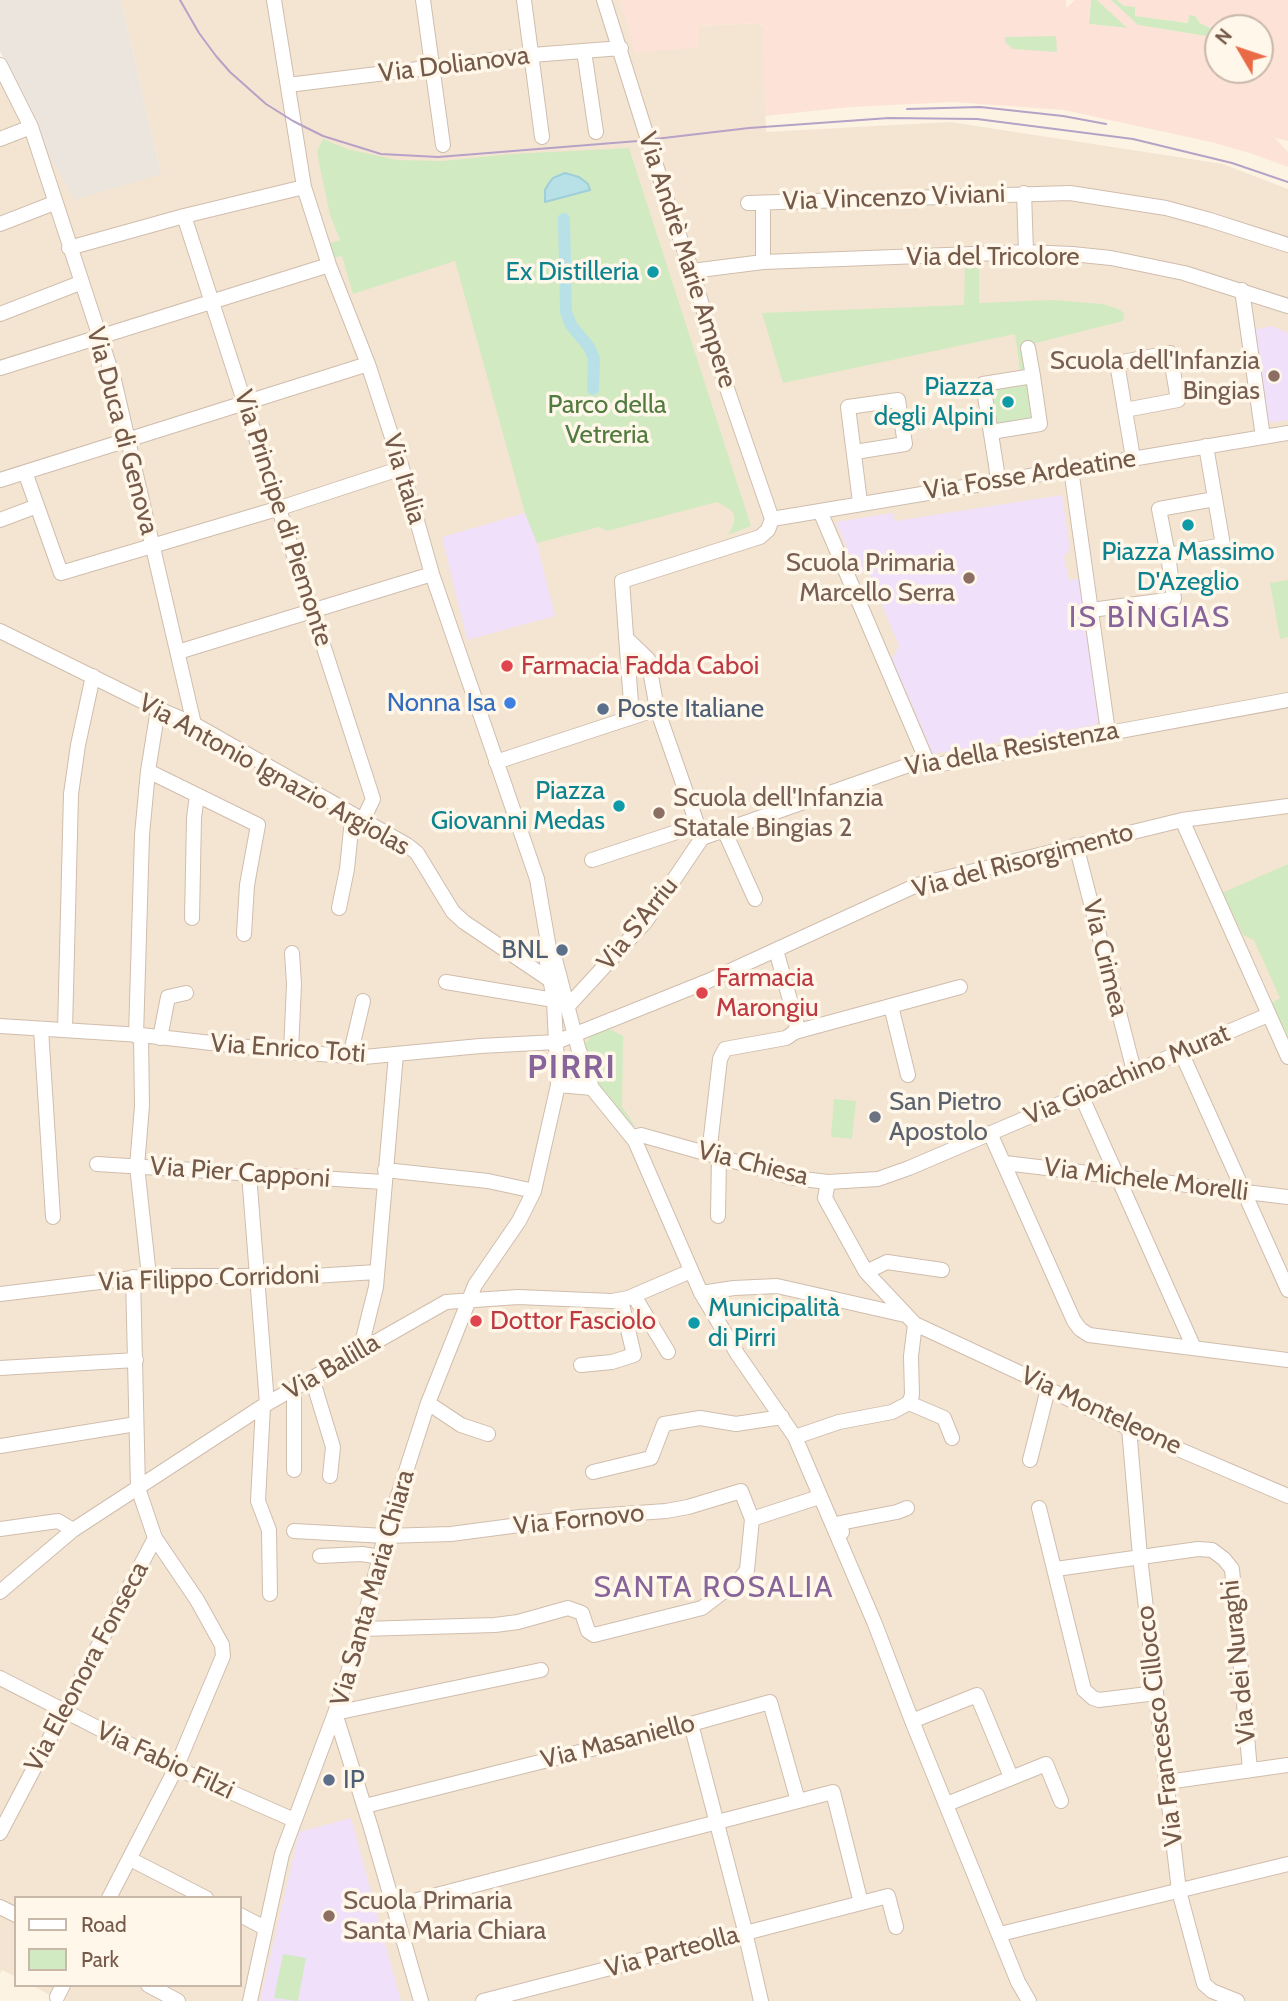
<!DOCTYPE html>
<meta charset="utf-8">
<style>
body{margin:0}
#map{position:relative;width:1288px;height:2001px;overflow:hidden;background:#fdf3e3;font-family:Cabin,sans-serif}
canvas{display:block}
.legend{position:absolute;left:14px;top:1896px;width:228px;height:91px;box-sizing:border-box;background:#fff7ea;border:2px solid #c8b8aa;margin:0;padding:9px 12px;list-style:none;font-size:21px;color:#755949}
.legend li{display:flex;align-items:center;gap:14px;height:35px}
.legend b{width:35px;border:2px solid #c8b8aa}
.north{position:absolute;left:1204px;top:14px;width:70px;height:70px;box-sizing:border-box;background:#fff7ea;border:2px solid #c8b8aa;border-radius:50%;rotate:309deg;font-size:19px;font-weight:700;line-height:28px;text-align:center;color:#755949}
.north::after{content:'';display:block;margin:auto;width:24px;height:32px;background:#e96b46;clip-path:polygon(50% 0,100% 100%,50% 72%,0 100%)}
</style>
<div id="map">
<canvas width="1288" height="2001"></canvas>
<ul class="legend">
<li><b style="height:9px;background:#fff"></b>Road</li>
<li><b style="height:19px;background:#d2eac2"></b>Park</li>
</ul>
<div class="north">N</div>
</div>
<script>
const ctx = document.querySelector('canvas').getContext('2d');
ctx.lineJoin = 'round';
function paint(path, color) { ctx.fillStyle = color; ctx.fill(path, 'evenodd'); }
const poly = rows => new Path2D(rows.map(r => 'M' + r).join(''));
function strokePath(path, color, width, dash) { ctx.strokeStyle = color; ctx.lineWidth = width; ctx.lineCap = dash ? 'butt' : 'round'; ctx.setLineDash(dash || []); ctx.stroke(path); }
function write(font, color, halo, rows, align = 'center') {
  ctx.font = font + ' Cabin,sans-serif'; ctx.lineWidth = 7; ctx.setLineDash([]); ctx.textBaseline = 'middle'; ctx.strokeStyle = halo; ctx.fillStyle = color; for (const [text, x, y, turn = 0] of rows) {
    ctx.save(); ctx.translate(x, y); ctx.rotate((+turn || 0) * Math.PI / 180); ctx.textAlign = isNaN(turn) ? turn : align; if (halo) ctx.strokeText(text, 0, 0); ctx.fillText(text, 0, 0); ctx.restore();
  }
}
const residential = poly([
 [121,0,620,0,636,52,698,47,698,26,758,23,763,27,766,132,950,122,1223,164,1288,189,1288,2001,61,2001,31,1985,240,1985,240,1898,16,1898,16,1977,2,1970,0,1974,0,71,161,174]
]);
const commercial = poly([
 [620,0,1066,0,1066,8,1075,0,1091,0,1089,24,1125,28,1097,0,1111,0,1138,25,1218,38,1218,70,1260,70,1260,28,1243,28,1244,22,1218,19,1236,28,1218,28,1218,32,1200,23,1198,19,1189,23,1134,16,1117,0,1288,0,1288,141,1275,138,1288,152,1288,167,1253,154,1211,142,1064,110,953,102,850,107,765,116,763,27,759,23,699,26,699,47,635,53]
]);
const industrial = poly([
 [0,0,121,0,161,174,75,200,5,80,12,75,0,51]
]);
const education = poly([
 [1272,326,1288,333,1288,420,1267,423,1253,330],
 [1062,495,1070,549,1064,557,1069,580,1080,579,1101,719,1095,725,933,754,892,659,899,646,869,575,856,569,836,522,893,513,895,521],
 [525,513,537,543,555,616,467,640,442,537],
 [351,1818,401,2001,260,2001,299,1832]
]);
const green = poly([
 [1091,0,1097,0,1127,28,1089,24],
 [1111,0,1117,0,1124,6,1135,7,1135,16,1188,23,1189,15,1195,16,1200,23,1218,32,1218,38,1138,25],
 [1056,36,1057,52,1013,49,1005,42,1005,37],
 [323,139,347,149,397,160,442,161,511,154,629,148,751,526,728,535,734,523,734,515,731,510,717,502,607,531,599,527,537,543,525,513,455,261,353,294,342,256,333,258,328,244,340,240,330,215,318,158,317,151],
 [979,261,979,303,1053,300,1103,304,1118,309,1124,313,1123,321,1028,345,1040,424,991,432,983,384,1021,377,1015,334,783,383,762,313,964,305,965,262],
 [1288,580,1288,637,1280,639,1270,583],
 [1288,864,1288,1039,1271,1003,1280,998,1254,940,1243,935,1222,893],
 [603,1030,612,1030,623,1036,622,1107,636,1127,630,1125,598,1087,584,1045,593,1034],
 [834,1099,856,1101,852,1139,831,1137],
 [283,1954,306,1958,298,2001,274,1998]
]);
const water = poly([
 [565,173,579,177,588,184,590,190,545,202,545,190,549,183,553,178,565,173]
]);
const canal = poly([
 [564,219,566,312,571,325,589,347,594,358,593,389]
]);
const minor = poly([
 [274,0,304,187,329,265,368,364,402,468,432,574,537,879,550,954,555,959,578,1047,592,1088,635,1141,701,1293,738,1355,795,1437,875,1624,912,1721,1018,1982,1029,2001],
 [423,0,443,145],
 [524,0,542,137],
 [604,0,672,216,692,271,723,377,772,519],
 [584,51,596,132],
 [0,65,31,127,114,380,194,724],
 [288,85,532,55,621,48],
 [0,139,31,127],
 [1024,193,1026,252],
 [748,203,1070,193,1166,208,1210,220,1288,245],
 [763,204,763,262],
 [184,216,373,799,363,820],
 [0,224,54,203],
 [69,248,184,216,304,187],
 [692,271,763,262,1026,252,1072,254,1111,258,1184,273,1288,306],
 [1242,290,1263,437],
 [0,314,80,283],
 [1028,348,1033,376],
 [0,368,329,265],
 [1125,410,1178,400,1170,353,1117,363,1133,458],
 [991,432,1040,424,1033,376,983,384,996,465,998,480],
 [1206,446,1223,545,1168,555,1159,509,1215,499],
 [855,452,905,444,898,400,848,407,860,502],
 [1071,469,1108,732],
 [25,472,61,573,280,508,402,468],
 [0,480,368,364],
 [820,511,926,759],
 [772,519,1288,433],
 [0,520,37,506],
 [1091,610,1174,599,1168,555],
 [0,631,158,709,194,724,407,845,417,853,453,912,464,922,550,980],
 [626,638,648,659,657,709,702,838],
 [178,652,432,574],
 [632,717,622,581,760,537,768,530,772,519],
 [496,762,657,709],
 [148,771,258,825,247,885,244,934],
 [1182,820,1288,1057],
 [724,830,755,899],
 [702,838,926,759,936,765,1288,700],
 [1076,845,1134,1071],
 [592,860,698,825],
 [339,908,347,869,351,829,356,816],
 [192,918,194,818,197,795],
 [776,950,797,1025,795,1032],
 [446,982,554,1000],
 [568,1006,646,921,702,838],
 [891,1006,908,1075],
 [0,1026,141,1035,291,1052,364,1057,480,1046,556,1042,708,981,917,885,1182,820,1288,806],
 [41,1029,53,1217],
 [65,1030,71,794,78,745,93,676],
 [141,1035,142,1106,137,1166,149,1276],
 [136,1036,142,835,148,771,158,709],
 [160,1038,168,997,186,993],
 [291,1052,294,984,292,953],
 [1181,1052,1288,1290],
 [350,1056,363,1001],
 [558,1085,592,1088],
 [1081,1095,1194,1348],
 [990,1133,1074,1321,1080,1329,1089,1335,1288,1360],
 [633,1137,641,1135,794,1178,828,1182,878,1179,909,1168,1268,1015],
 [709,1154,720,1059,725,1049,786,1038,795,1032,960,987],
 [1005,1163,1288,1197],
 [97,1164,383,1182],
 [385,1170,488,1181,534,1191],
 [249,1174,267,1404],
 [828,1182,825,1198,866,1272,915,1324,1031,1378,1048,1389,1129,1428,1288,1496],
 [718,1216,719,1157],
 [866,1272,887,1262,942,1270],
 [701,1293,734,1288,777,1286,905,1315],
 [0,1294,149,1276,314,1276,376,1272],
 [634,1296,668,1352],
 [360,1351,376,1287,396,1054],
 [581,1365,612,1362,634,1355,621,1300],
 [0,1368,136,1360],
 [312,1378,333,1447,330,1476],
 [294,1389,294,1470],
 [428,1403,461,1425,488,1434],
 [909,1403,944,1418,952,1438],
 [263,1406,258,1501,269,1530,270,1594],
 [1129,1428,1140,1557,1179,1891,1204,1984,1212,1991,1237,2001],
 [795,1437,839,1422,892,1412,909,1403,912,1395,911,1356,915,1324],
 [0,1446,136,1424],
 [1030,1460,1048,1389],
 [593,1472,651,1458,664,1424,700,1418,736,1424,782,1417],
 [1039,1508,1084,1690,1093,1698,1099,1700,1156,1693],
 [752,1519,819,1497],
 [0,1529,58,1521,73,1530],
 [294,1531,385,1536,451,1534,580,1517,666,1511,688,1507,741,1491,752,1519],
 [837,1533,842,1532,840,1523,897,1512,907,1508],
 [320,1556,362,1554,380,1557],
 [1056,1569,1198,1549,1212,1550,1224,1559,1232,1569,1250,1770],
 [0,1592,73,1530,263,1406,446,1302,518,1297,612,1301,628,1298,691,1271],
 [362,1629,495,1625,518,1622,568,1608,582,1613,588,1631,594,1635,702,1608,740,1579,747,1570,752,1519],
 [0,1678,176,1768,294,1820],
 [335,1713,371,1828,421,2001],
 [335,1713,541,1670],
 [912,1721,977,1695,1011,1777],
 [691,1724,743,1923,761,2001],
 [1167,1782,1288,1765],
 [947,1804,1046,1764,1061,1801],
 [365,1806,691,1724,770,1702,798,1801],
 [0,1833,155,1538],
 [130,1859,206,1898],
 [109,1898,176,1768,223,1656,222,1645,197,1600,155,1538,138,1488,133,1277],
 [394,1906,833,1792,861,1903],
 [0,1907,16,1915],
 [240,1915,265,1928],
 [1000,1934,1288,1864],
 [148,1985,178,2001],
 [57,1997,63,1985],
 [250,2001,282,1854,335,1713,362,1629,385,1536,428,1403,475,1285,519,1221,534,1191,558,1085,554,1000,547,962,550,954],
 [483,2001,888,1896,896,1927]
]);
const tram = poly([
 [180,0,199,33,216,56,230,72,266,104,293,121,323,136,381,154,438,157,638,141,749,128,889,118,977,119,1133,139,1232,163,1288,182],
 [907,109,980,107,1063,116,1106,124]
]);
const markers = [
 [653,272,7,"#0f9aa8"],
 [1274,376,7,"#8d6e63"],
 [1008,402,7,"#0f9aa8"],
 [1188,525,7,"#0f9aa8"],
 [969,578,7,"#8d6e63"],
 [507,666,7,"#e0444e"],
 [510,703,7,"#3f7fe0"],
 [603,709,7,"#5c6f8a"],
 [619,806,7,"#0f9aa8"],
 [659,813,7,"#8d6e63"],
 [562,950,7,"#5c6f8a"],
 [702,993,7,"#e0444e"],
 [875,1117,7,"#6b7280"],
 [476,1321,7,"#e0444e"],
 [694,1323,7,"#0f9aa8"],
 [329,1780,7,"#5c6f8a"],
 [329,1916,7,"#8d6e63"]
];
const streetNames = [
 ["Via Dolianova",454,65,-7],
 ["Via Vincenzo Viviani",894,198,-2],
 ["Via del Tricolore",993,257],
 ["Via Andrè Marie Ampere",687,260,72],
 ["Via Duca di Genova",122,431,75],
 ["Via Fosse Ardeatine",1030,475,-9],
 ["Via Italia",404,479,73],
 ["Via Principe di Piemonte",283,518,72],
 ["Via della Resistenza",1012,749,-10],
 ["Via Antonio Ignazio Argiolas",274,775,29],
 ["Via del Risorgimento",1023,861,-15],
 ["Via S'Arriu",638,924,-51],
 ["Via Crimea",1105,958,76],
 ["Via Enrico Toti",288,1049,4],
 ["Via Gioachino Murat",1127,1075,-23],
 ["Via Chiesa",753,1164,14],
 ["Via Pier Capponi",240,1173,4],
 ["Via Michele Morelli",1146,1180,7],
 ["Via Filippo Corridoni",209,1279,-2],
 ["Via Balilla",332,1367,-30],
 ["Via Monteleone",1101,1411,25],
 ["Via Fornovo",579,1520,-6],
 ["Via Santa Maria Chiara",373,1588,-74],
 ["Via dei Nuraghi",1239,1662,-96],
 ["Via Eleonora Fonseca",87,1667,-62],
 ["Via Francesco Cillocco",1160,1726,-97],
 ["Via Masaniello",618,1742,-14],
 ["Via Fabio Filzi",165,1761,25],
 ["Via Parteolla",672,1952,-15]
];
const cultureNames = [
 ["Ex Distilleria",639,272],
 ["Piazza",994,387],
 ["degli Alpini",994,417],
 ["Piazza Massimo",1188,552,"center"],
 ["D'Azeglio",1188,582,"center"],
 ["Piazza",605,791],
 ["Giovanni Medas",605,821],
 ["Municipalità",708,1308,"left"],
 ["di Pirri",708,1338,"left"]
];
const educationNames = [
 ["Scuola dell'Infanzia",1260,361],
 ["Bingias",1260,391],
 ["Scuola Primaria",955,563],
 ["Marcello Serra",955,593],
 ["Scuola dell'Infanzia",673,798,"left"],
 ["Statale Bingias 2",673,828,"left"],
 ["Scuola Primaria",343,1901,"left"],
 ["Santa Maria Chiara",343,1931,"left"]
];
const parkNames = [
 ["Parco della",607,405],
 ["Vetreria",607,435]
];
const healthNames = [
 ["Farmacia Fadda Caboi",521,666],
 ["Farmacia",716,978],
 ["Marongiu",716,1008],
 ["Dottor Fasciolo",490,1321]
];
const shopNames = [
 ["Nonna Isa",496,703]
];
const serviceNames = [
 ["Poste Italiane",617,709],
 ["BNL",548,950,"right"],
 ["IP",343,1780]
];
const worshipNames = [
 ["San Pietro",889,1102],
 ["Apostolo",889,1132]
];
const quarterNames = [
 ["IS BÌNGIAS",1150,618],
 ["SANTA ROSALIA",714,1588]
];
const districtNames = [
 ["PIRRI",572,1068]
];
paint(residential, '#f4e5d2');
paint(commercial, '#fde2d7');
paint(industrial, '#ece5de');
paint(education, '#f0e0f9');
paint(green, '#d2eac2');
paint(water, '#b8e0e7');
strokePath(water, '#9ecfd9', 2);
strokePath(canal, '#b8e0e7', 12);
strokePath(minor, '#d0bdad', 16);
strokePath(minor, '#fff', 14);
strokePath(tram, '#b6a2c6', 2);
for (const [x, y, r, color] of markers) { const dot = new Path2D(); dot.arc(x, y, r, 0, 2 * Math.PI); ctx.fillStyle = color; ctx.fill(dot); strokePath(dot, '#fff7ea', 2.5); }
write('26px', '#755949', '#fff7ea', streetNames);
write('26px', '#0d838f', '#fff7ea', cultureNames, 'right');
write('26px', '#785e54', '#fff7ea', educationNames, 'right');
write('26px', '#527b41', '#fff7ea', parkNames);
write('26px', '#be3a42', '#fff7ea', healthNames, 'left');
write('26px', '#366cbe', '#fff7ea', shopNames, 'right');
write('26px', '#4e5e75', '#fff7ea', serviceNames, 'left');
write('26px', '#5b616d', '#fff7ea', worshipNames, 'left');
ctx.letterSpacing = '2px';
write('30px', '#876499', '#fff7ea', quarterNames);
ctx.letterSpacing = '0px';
ctx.letterSpacing = '2px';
write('bold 33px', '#876499', '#fff7ea', districtNames);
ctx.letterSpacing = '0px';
</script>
